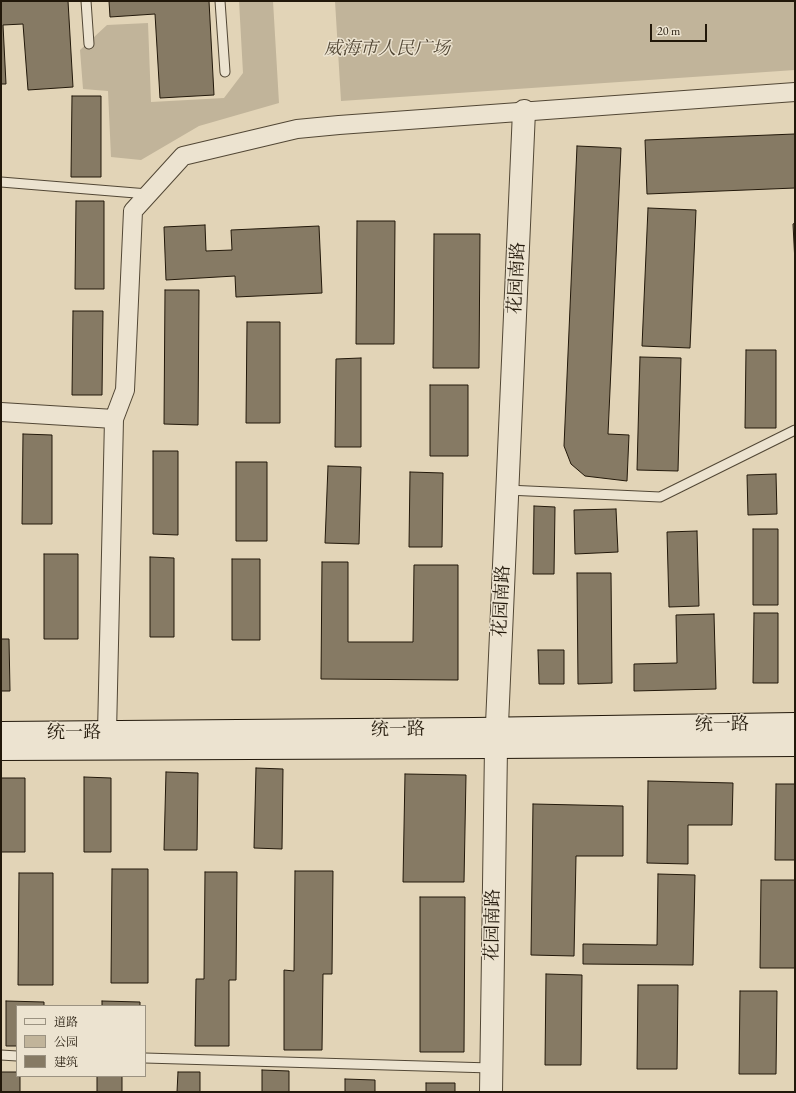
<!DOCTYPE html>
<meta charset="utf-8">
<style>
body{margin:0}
#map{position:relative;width:796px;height:1093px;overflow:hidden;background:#e2d4b7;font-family:"EB Garamond","Noto Serif SC",serif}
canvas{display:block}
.frame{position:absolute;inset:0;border:2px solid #22180a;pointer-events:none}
.legend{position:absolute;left:16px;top:1005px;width:130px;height:72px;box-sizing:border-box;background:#ece3d0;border:1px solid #9b9281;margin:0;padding:5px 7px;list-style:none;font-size:12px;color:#22180a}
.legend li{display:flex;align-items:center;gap:8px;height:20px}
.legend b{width:20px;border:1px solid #9b9281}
.scale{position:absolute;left:650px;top:24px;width:57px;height:18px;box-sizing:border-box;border:2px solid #22180a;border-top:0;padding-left:5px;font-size:12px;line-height:14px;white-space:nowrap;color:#22180a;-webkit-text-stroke:3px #ece3d0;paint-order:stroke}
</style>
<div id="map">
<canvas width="796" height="1093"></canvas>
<div class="frame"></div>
<ul class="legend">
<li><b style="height:5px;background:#ece3d0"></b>道路</li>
<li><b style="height:11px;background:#c1b49a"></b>公园</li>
<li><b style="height:11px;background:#867a64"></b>建筑</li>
</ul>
<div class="scale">20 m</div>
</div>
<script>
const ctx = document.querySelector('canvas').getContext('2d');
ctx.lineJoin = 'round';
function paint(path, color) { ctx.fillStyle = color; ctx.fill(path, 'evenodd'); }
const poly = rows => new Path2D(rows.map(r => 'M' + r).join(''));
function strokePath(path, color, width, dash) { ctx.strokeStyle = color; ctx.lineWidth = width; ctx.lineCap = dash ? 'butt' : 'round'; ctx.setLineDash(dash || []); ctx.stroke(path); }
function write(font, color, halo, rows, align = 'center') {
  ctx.font = font + ' "EB Garamond","Noto Serif SC",serif'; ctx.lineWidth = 3; ctx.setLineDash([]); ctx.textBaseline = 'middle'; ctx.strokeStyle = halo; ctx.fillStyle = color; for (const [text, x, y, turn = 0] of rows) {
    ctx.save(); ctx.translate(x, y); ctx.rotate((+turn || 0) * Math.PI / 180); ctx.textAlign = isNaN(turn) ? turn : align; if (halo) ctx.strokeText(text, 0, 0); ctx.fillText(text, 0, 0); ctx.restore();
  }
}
const green = poly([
 [239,1,273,1,279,103,199,126,141,160,111,157,108,91,83,89,80,50,107,25,148,23,151,102,224,98,243,73],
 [335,1,795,1,795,70,341,101]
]);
const building = poly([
 [1,1,68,1,73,87,28,90,23,24,3,25,6,84,1,84,1,1],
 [109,1,209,1,214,95,160,98,155,14,110,17,109,1],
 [72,96,101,96,101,177,71,177,72,96],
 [795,134,795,188,647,194,645,140,795,134],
 [577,146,621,148,608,434,629,435,627,481,585,476,571,464,564,446,577,146],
 [76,201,104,201,104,289,75,289,76,201],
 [648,208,696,210,690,348,642,346,648,208],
 [357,221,395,221,394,344,356,344,357,221],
 [795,223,795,263,793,224,795,223],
 [205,225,206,251,232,250,231,230,319,226,322,293,236,297,235,276,166,280,164,227,205,225],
 [434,234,480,234,479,368,433,368,434,234],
 [165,290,199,290,198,425,164,424,165,290],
 [73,311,103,311,102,395,72,395,73,311],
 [247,322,280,322,280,423,246,423,247,322],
 [746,350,776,350,776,428,745,428,746,350],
 [640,357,681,358,678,471,637,470,640,357],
 [361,358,361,447,335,447,336,359,361,358],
 [430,385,468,385,468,456,430,456,430,385],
 [23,434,52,435,52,524,22,524,23,434],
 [153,451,178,451,178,535,153,534,153,451],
 [236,462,267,462,267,541,236,541,236,462],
 [328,466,361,467,359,544,325,543,328,466],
 [410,472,443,473,442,547,409,547,410,472],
 [776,474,777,514,748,515,747,475,776,474],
 [534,506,555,507,554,574,533,574,534,506],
 [616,509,618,552,575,554,574,510,616,509],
 [753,529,778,529,778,605,753,605,753,529],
 [697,531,699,606,669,607,667,532,697,531],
 [44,554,78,554,78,639,44,639,44,554],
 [150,557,174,558,174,637,150,637,150,557],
 [232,559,260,559,260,640,232,640,232,559],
 [322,562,348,562,348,642,413,642,414,565,458,565,458,680,321,679,322,562],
 [577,573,611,573,612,683,578,684,577,573],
 [754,613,778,613,778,683,753,683,754,613],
 [714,614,716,689,634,691,634,664,677,663,676,615,714,614],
 [1,639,9,639,10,691,1,691,1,639],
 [538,650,564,650,564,684,539,684,538,650],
 [256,768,283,769,282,849,254,848,256,768],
 [166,772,198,773,197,850,164,850,166,772],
 [405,774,466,775,464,882,403,882,405,774],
 [84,777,111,778,111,852,84,852,84,777],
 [1,778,25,778,25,852,1,852,1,778],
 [648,781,733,783,732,825,688,825,688,864,647,863,648,781],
 [776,784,795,784,795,860,775,860,776,784],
 [533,804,623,806,623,856,576,856,574,956,531,955,533,804],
 [112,869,148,869,148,983,111,983,112,869],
 [295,871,333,871,332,974,323,974,322,1050,284,1050,284,970,294,971,295,871],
 [205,872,237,872,236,980,229,980,229,1046,195,1046,196,979,204,979,205,872],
 [19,873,53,873,53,985,18,985,19,873],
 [658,874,695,875,693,965,583,964,583,944,657,945,658,874],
 [761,880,795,880,795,968,760,968,761,880],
 [420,897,465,897,464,1052,420,1052,420,897],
 [546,974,582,975,581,1065,545,1065,546,974],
 [638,985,678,985,677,1069,637,1069,638,985],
 [740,991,777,991,776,1074,739,1074,740,991],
 [6,1001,44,1002,44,1006,17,1006,17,1046,6,1046,6,1001],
 [102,1001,140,1002,140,1006,102,1006,102,1001],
 [262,1070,289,1071,289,1092,262,1092,262,1070],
 [1,1072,17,1072,17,1076,20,1076,20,1092,1,1092,1,1072],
 [178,1072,200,1072,200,1092,177,1092,178,1072],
 [97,1076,122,1076,122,1092,97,1092,97,1076],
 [345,1079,375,1080,375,1092,345,1092,345,1079],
 [426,1083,455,1083,455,1092,426,1092,426,1083]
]);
const service = poly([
 [86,1,89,44],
 [220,1,225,72],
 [1,182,148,194],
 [507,490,660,497,795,430],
 [1,1055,17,1056],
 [145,1058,491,1068]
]);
const minor = poly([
 [1,412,114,419],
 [107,733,114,419,125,390,133,211,183,156,297,129,339,125,795,92]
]);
const tertiary = poly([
 [491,1092,496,747,524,111]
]);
const secondary = poly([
 [1,733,474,729,795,724],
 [1,749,496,747,795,745]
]);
const parkNames = [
 ["威海市人民广场",387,49]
];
const streetNames = [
 ["花园南路",517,278,-87],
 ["花园南路",502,601,-87],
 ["统一路",722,725,-1],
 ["统一路",398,730,-1],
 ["统一路",74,733],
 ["花园南路",493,925,-89]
];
paint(green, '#c1b49a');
paint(building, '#867a64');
strokePath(building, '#22180a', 1);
strokePath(service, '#524735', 11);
strokePath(minor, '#524735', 20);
strokePath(tertiary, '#524735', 24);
strokePath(secondary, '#22180a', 24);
strokePath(service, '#ece3d0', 9);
strokePath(minor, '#ece3d0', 18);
strokePath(tertiary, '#ece3d0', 22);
strokePath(secondary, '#ece3d0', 22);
write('italic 18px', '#524735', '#ece3d0', parkNames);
write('18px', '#22180a', '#ece3d0', streetNames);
</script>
